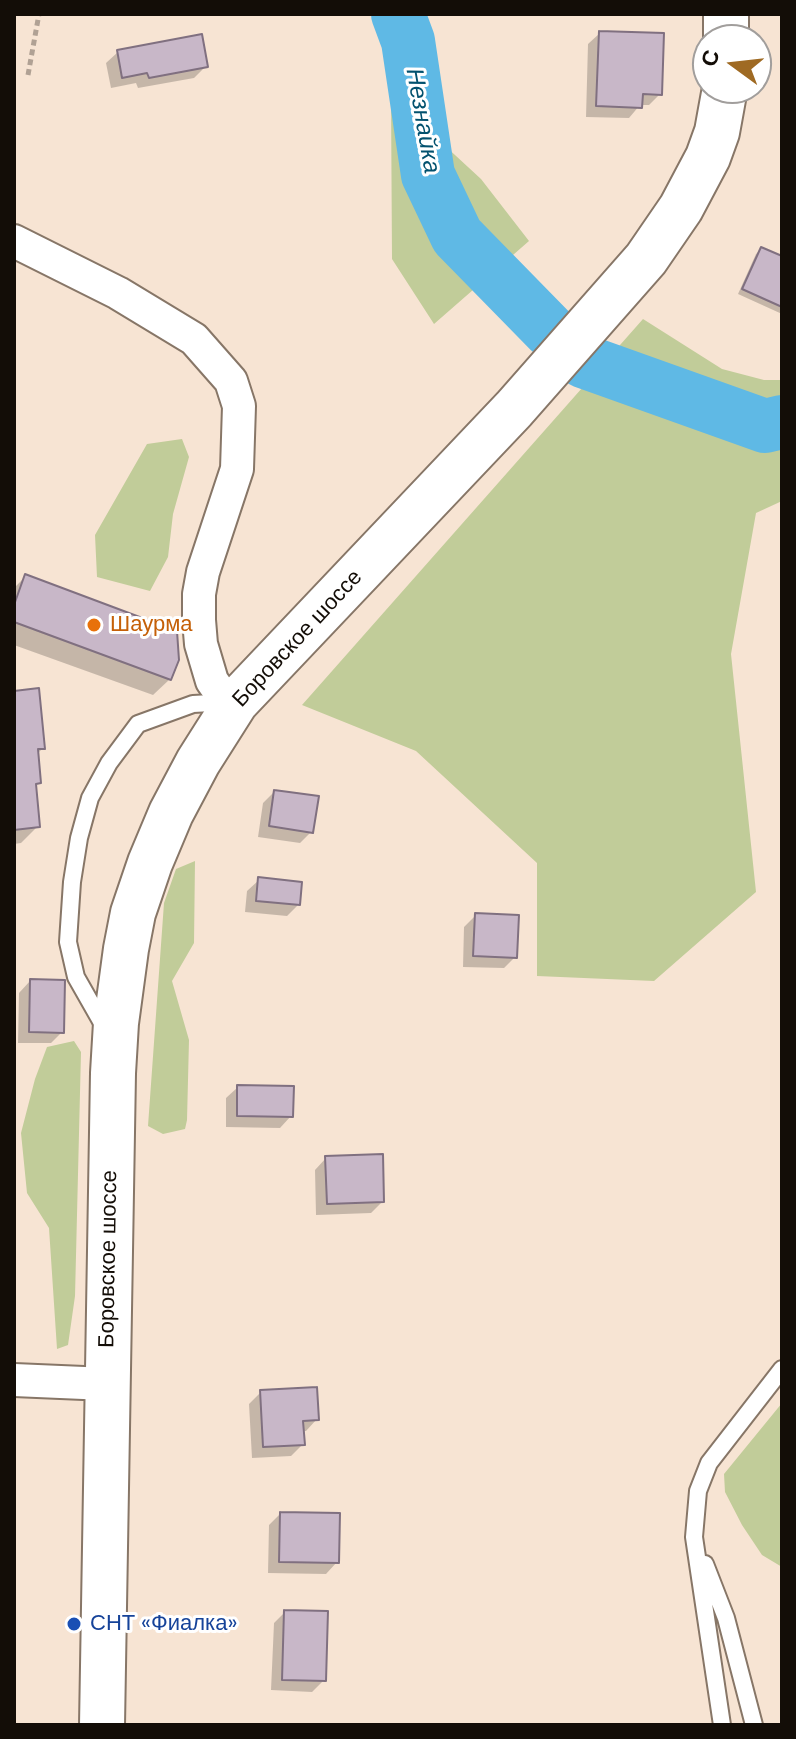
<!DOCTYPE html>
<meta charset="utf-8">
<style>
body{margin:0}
#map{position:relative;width:796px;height:1739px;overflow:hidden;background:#f7e4d3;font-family:"DM Sans",sans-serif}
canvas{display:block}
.frame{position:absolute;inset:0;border:16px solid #130d07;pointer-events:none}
.north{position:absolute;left:692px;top:24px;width:80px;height:80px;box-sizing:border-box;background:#fff;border:2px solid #a19e9c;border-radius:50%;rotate:285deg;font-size:22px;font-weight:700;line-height:32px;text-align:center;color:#130d07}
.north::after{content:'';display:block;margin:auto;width:28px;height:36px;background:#9f6a23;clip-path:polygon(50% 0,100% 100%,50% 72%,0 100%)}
</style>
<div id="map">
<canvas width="796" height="1739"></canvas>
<div class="frame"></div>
<div class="north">С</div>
</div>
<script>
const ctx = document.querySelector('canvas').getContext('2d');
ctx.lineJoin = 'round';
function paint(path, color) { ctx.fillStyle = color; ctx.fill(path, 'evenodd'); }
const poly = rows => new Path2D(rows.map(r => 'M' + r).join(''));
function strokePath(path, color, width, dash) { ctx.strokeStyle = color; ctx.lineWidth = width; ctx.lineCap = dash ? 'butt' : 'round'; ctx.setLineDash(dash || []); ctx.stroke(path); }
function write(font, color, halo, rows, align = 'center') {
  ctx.font = font + ' "DM Sans",sans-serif'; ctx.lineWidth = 6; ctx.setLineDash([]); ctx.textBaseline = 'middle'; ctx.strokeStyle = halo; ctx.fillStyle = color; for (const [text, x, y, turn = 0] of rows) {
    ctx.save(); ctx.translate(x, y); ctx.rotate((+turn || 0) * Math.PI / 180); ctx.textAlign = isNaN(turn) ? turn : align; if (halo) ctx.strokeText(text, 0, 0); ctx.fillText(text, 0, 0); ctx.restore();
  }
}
const green = poly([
 [391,96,481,179,529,241,434,324,392,259],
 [643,319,722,369,764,380,782,380,782,501,756,513,731,654,756,892,654,981,537,976,537,863,416,751,302,705],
 [182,439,189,457,173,514,168,557,150,591,97,577,95,535,147,444],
 [195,861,194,943,172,981,189,1040,187,1120,185,1129,163,1134,148,1126,164,903,176,869],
 [74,1041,81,1052,75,1296,68,1345,57,1349,49,1228,27,1193,21,1133,35,1079,47,1047],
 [782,1403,782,1567,762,1555,742,1525,725,1492,724,1474]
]);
const shadow = poly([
 [600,33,660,94,649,105,640,105,629,118,586,117,588,44],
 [118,52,206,66,194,78,138,88,136,83,111,88,106,63],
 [761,249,782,259,782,314,738,294,756,254],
 [25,577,170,679,153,695,14,645,14,588],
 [14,693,43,748,36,755,39,783,34,787,38,826,21,843,14,844],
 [274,792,311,832,300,843,258,837,263,803],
 [259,880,298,905,287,916,245,912,247,891],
 [476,915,515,957,504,968,463,967,464,927],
 [30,981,62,1032,51,1043,18,1043,19,993],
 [238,1087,291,1116,280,1128,226,1127,226,1098],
 [326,1158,382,1202,371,1213,316,1215,315,1170],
 [261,1392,317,1419,306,1431,302,1431,303,1444,291,1456,252,1458,249,1404],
 [280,1514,337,1562,326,1574,268,1573,269,1525],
 [285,1612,324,1680,312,1692,271,1690,274,1623]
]);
const river = poly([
 [398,14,408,41,428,175,457,236,550,331],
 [583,361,765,426,782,422]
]);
const building = poly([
 [599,31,664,33,662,95,643,94,642,108,596,106,599,31],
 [202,34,208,67,149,78,147,73,122,78,117,50,202,34],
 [761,247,782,256,782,307,742,289,761,247],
 [25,574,177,631,179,660,171,680,14,622,14,605,25,574],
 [39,688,45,749,38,749,41,783,36,784,40,827,14,830,14,691,39,688],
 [274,790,319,796,313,833,269,826,274,790],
 [258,877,302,882,300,905,256,901,258,877],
 [475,913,519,915,517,958,473,956,475,913],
 [30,979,65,980,64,1033,29,1032,30,979],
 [237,1085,294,1086,293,1117,237,1116,237,1085],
 [383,1154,384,1202,327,1204,325,1156,383,1154],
 [317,1387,319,1420,303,1421,305,1445,263,1447,260,1390,317,1387],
 [280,1512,340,1513,339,1563,279,1562,280,1512],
 [284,1610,328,1611,326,1681,282,1680,284,1610]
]);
const path = poly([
 [28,75,39,14]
]);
const service = poly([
 [105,1028,76,977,68,942,72,882,79,838,90,798,109,763,138,724,193,704,230,702],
 [705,1564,726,1618,754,1725],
 [722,1725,694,1537,698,1491,709,1463,782,1369]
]);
const minor = poly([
 [14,241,118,293,194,339,231,381,239,406,237,469,203,572,199,594,199,620,201,644,212,681,222,695,236,702],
 [14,1380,107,1384]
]);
const secondary = poly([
 [726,14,726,40],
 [102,1725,113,1073,116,1023,126,949,133,913,150,863,171,813,198,762,236,702,514,409,646,259,681,208,708,157,717,132,725,88]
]);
const markers = [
 [94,625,8,"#e8710a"],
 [74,1624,8,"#1a4fb4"]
];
const foodNames = [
 ["Шаурма",110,625]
];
const streetNames = [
 ["Боровское шоссе",298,639,-47],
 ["Боровское шоссе",109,1259,-89]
];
const transitNames = [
 ["СНТ «Фиалка»",90,1624]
];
const waterNames = [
 ["Незнайка",422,121,80]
];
paint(green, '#c1cc99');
paint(shadow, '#0003');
strokePath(river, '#5fb9e5', 54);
paint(building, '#c8b7c8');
strokePath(building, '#807080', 2);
strokePath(service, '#877667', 20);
strokePath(minor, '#877667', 36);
strokePath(secondary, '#877667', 48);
strokePath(path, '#b0a194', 5, [6, 4]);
strokePath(service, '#fff', 16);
strokePath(minor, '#fff', 32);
strokePath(secondary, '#fff', 44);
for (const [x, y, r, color] of markers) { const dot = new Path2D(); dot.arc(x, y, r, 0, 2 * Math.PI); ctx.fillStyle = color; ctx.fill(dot); strokePath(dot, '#fff', 3); }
write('22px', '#c56008', '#fff', foodNames, 'left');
write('22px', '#130d07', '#fff', streetNames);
write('22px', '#164399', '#fff', transitNames, 'left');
write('italic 24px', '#02516e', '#fff', waterNames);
</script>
